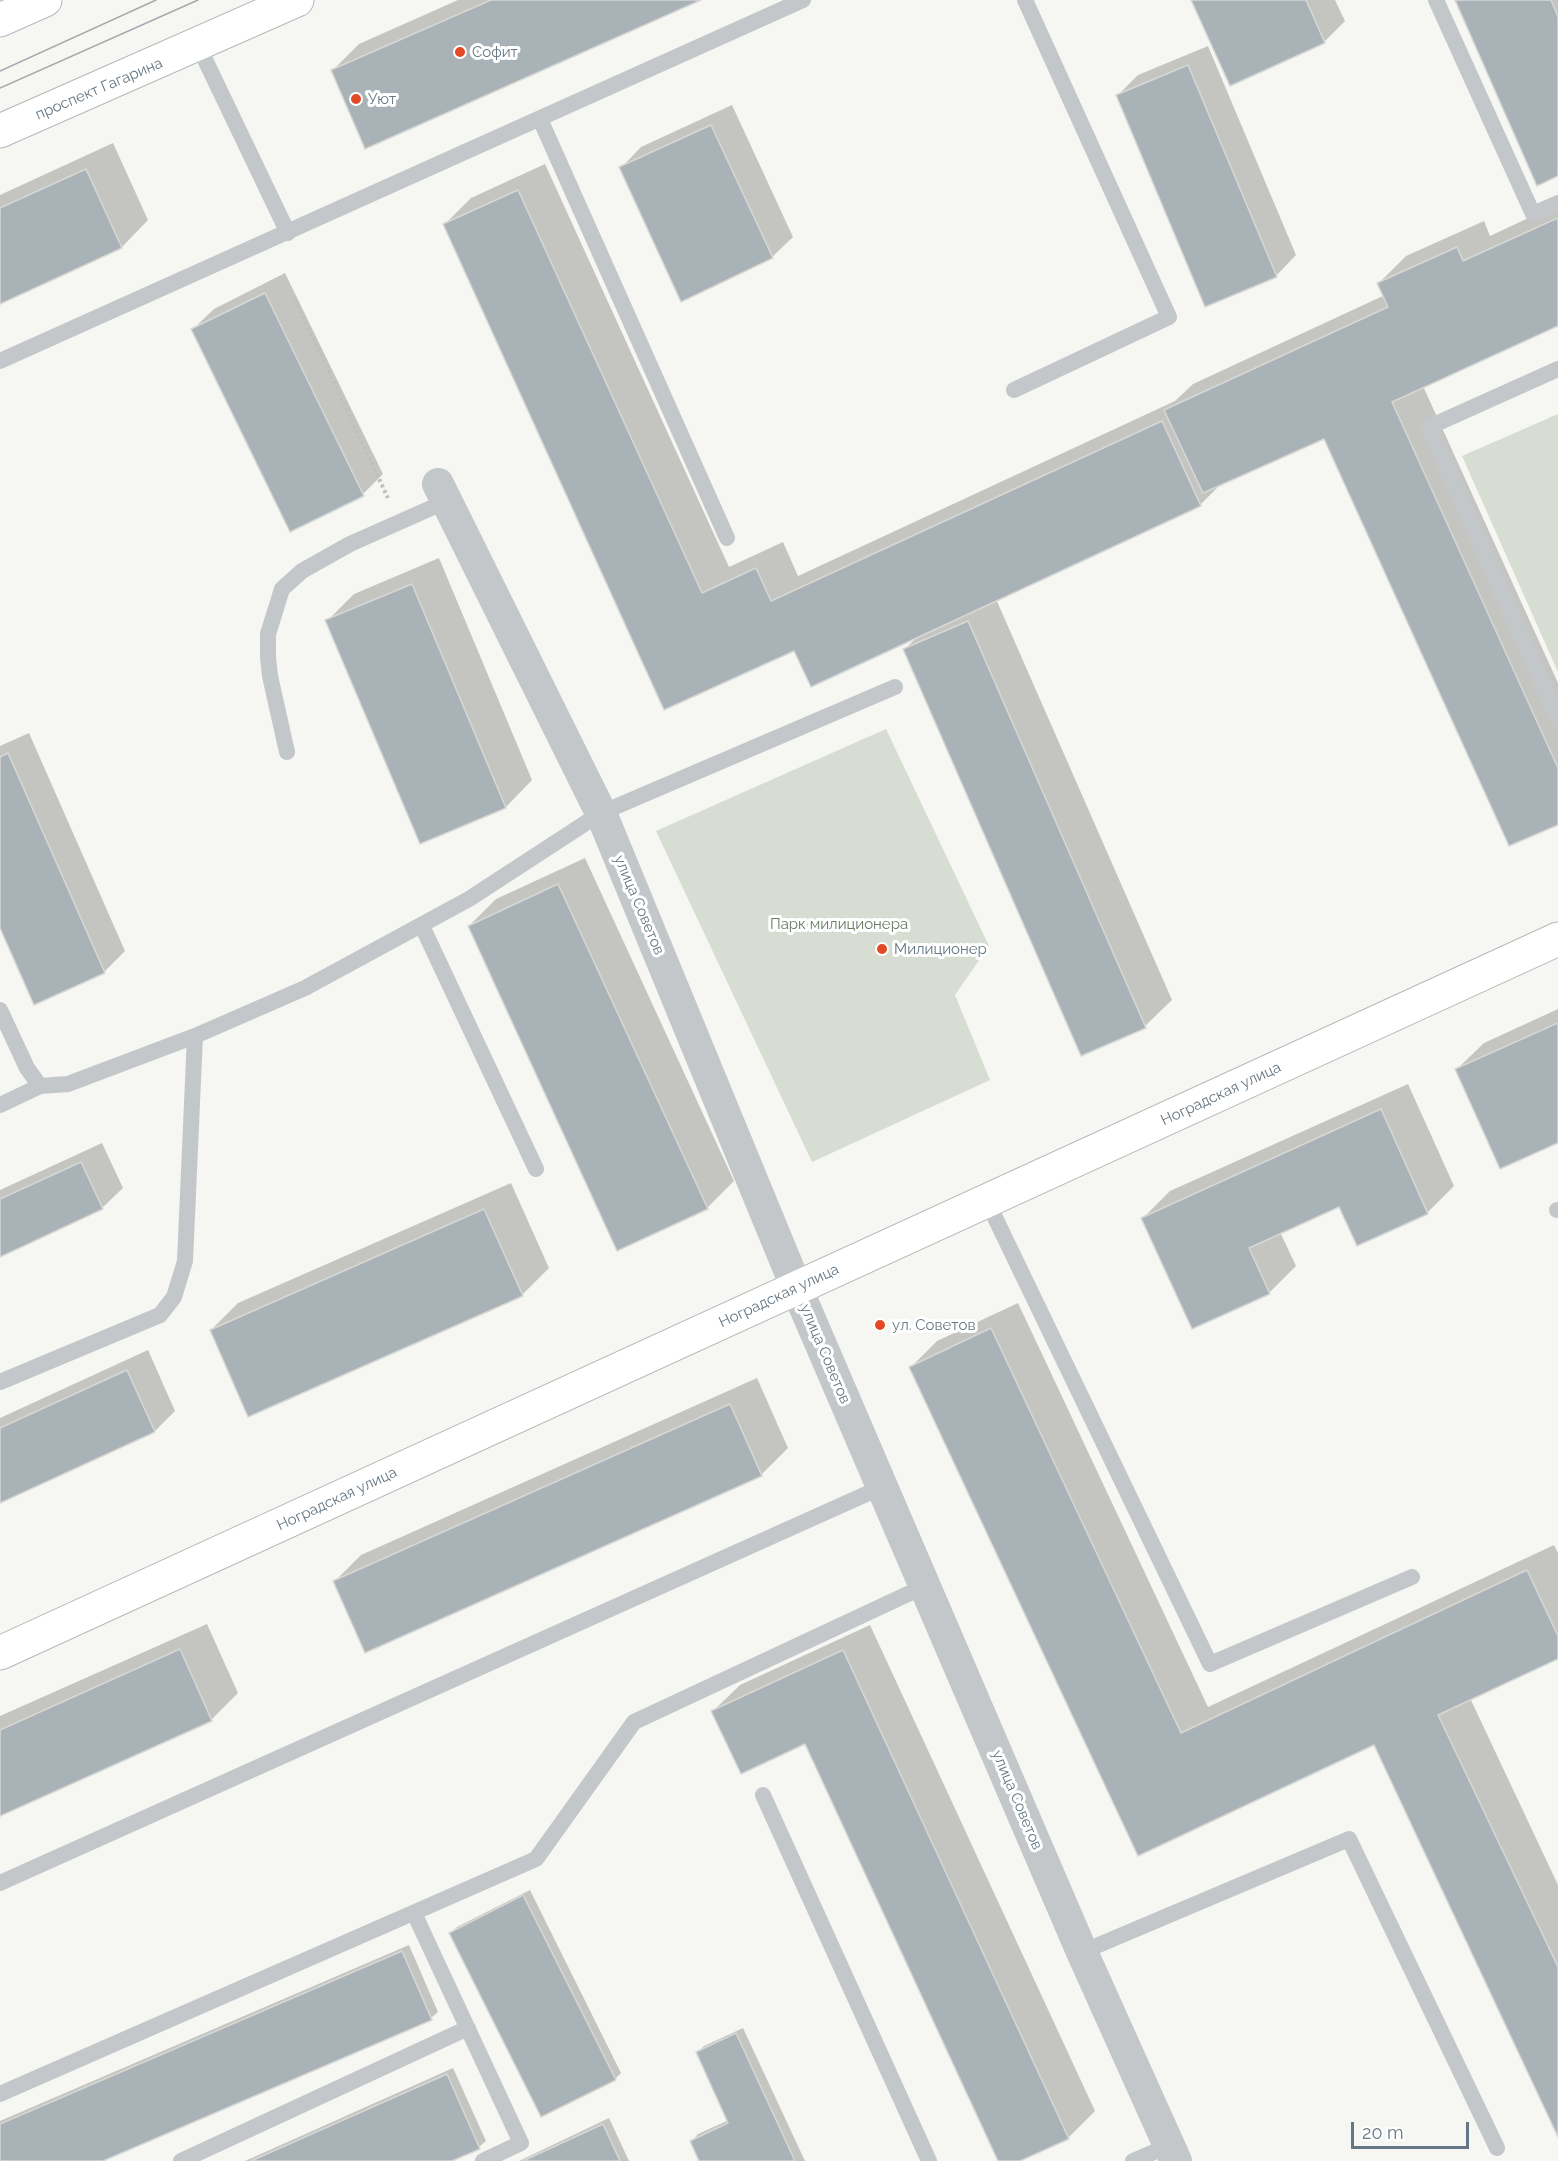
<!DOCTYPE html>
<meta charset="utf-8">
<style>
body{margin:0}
#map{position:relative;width:1558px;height:2161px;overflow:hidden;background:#f6f6f2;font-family:Raleway,sans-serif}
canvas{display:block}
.scale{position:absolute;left:1351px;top:2122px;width:118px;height:27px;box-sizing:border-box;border:3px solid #657784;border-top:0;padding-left:8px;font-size:18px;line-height:21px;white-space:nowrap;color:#657784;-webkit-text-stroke:4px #fff;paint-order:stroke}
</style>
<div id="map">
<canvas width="1558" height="2161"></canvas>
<div class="scale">20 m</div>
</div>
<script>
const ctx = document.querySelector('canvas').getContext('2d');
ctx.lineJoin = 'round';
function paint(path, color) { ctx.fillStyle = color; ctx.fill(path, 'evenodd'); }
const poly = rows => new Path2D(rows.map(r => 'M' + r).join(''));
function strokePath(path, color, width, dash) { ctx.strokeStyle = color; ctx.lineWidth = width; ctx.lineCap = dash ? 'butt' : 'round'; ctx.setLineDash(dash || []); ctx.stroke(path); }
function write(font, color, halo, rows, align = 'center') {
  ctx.font = font + ' Raleway,sans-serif'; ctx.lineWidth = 6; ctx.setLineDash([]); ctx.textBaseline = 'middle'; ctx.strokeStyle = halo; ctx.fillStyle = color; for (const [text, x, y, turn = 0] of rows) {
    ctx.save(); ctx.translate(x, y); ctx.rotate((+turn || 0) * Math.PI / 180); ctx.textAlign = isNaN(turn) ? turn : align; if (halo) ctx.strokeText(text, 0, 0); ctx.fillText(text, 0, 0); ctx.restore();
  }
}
const green = poly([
 [1558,414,1558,672,1462,456],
 [886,729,989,946,955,995,990,1080,812,1162,656,831]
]);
const shadow = poly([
 [458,0,697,0,333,70,359,44],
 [1193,0,1335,0,1345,21,1324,42,1231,84],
 [1456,0,1558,0,1558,175],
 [1208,46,1296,255,1276,276,1118,95,1138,75],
 [732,105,793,237,772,257,621,168,641,147],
 [113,143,148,220,122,247,0,302,0,195],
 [545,164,729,567,783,542,798,576,1175,401,1193,384,1385,295,1379,283,1406,256,1484,221,1490,236,1558,204,1558,324,1423,386,1558,683,1558,823,1325,437,1221,484,1200,505,996,599,1172,1000,1145,1026,905,649,918,636,794,649,665,708,444,225,471,198],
 [285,273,383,474,363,494,193,329,214,309],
 [439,558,532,780,506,807,421,842,327,621,354,594],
 [29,733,125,951,104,972,0,924,0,746],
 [585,858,734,1181,707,1208,469,926,496,899],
 [1558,1009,1558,1141,1457,1069,1484,1043],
 [1408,1084,1454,1186,1427,1213,1340,1205,1280,1232,1296,1266,1269,1293,1143,1218,1170,1191],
 [102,1143,123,1188,102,1208,0,1255,0,1190],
 [511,1183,549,1268,522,1295,211,1330,238,1303],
 [1018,1303,1208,1707,1554,1545,1558,1553,1558,1657,1470,1698,1558,1885,1558,2134,1375,1743,1138,1854,910,1368,937,1341],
 [148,1350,175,1411,155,1431,0,1502,0,1418],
 [757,1378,788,1448,761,1475,335,1581,361,1555],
 [207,1624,238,1693,211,1720,0,1814,0,1716],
 [870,1625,1095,2111,1068,2138,1016,2161,1000,2161,806,1742,713,1711,740,1685],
 [530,1890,621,2073,615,2079,451,1933,457,1927],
 [409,1945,438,2012,431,2018,99,2161,0,2161,0,2121],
 [743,2028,805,2161,701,2161,692,2141,698,2134,729,2120,698,2052,704,2046],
 [453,2068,486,2141,479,2147,449,2161,245,2161],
 [609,2118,629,2161,519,2161]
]);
const building = poly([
 [491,0,701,0,365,149,331,70,491,0],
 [1191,0,1306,0,1325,43,1230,86,1191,0],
 [1455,0,1551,0,1558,17,1558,176,1537,186,1455,0],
 [1188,65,1277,277,1205,307,1116,95,1188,65],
 [711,125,773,258,681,302,619,167,711,125],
 [86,169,122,248,0,304,0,208,86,169],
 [518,190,702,593,756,568,771,601,1162,421,1201,506,811,687,794,651,664,710,443,224,518,190],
 [1558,218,1558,326,1392,402,1558,768,1558,825,1509,846,1324,439,1203,493,1164,410,1388,307,1377,283,1457,247,1463,261,1558,218],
 [265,293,364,496,290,532,191,329,265,293],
 [412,584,506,808,420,844,325,620,412,584],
 [968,621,1146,1028,1081,1056,903,649,968,621],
 [8,753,105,973,34,1005,0,928,0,757,8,753],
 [558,884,708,1209,617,1251,468,926,558,884],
 [1558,1023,1558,1143,1500,1169,1455,1069,1558,1023],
 [1381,1109,1428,1214,1357,1246,1339,1207,1249,1248,1270,1294,1192,1329,1141,1218,1381,1109],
 [81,1162,103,1209,0,1257,0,1199,81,1162],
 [484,1209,523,1296,248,1417,210,1330,484,1209],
 [991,1328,1181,1733,1527,1570,1558,1636,1558,1659,1438,1715,1558,1967,1558,2137,1374,1745,1138,1856,909,1367,991,1328],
 [127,1370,155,1432,0,1503,0,1428,127,1370],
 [730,1404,762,1476,365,1653,333,1581,730,1404],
 [180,1649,212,1721,0,1816,0,1730,180,1649],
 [843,1650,1069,2139,1020,2161,998,2161,805,1744,741,1774,711,1711,843,1650],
 [523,1895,616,2080,541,2117,449,1933,523,1895],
 [402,1951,432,2020,103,2161,0,2161,0,2124,402,1951],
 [736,2033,795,2161,699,2161,690,2141,728,2123,696,2052,736,2033],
 [447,2074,480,2149,452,2161,251,2161,447,2074],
 [603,2124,620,2161,523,2161,603,2124]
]);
const path = poly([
 [295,300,388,498]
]);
const lane = poly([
 [1436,0,1533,214,1558,203],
 [198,45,288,233],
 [540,119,727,538],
 [0,361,803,0],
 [1558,369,1429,427,1558,719],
 [1014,390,1169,317,1025,0],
 [287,752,270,676,268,657,268,634,282,589,302,571,350,544,447,501],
 [422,926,536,1169],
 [0,1010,27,1068,40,1086,68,1084,195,1036,305,988,469,899,601,813,895,687],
 [0,1105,40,1086],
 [987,1201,1210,1664,1412,1577],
 [1557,1210,1558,1210],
 [0,1382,160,1315,174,1297,185,1261,195,1036],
 [763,1795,929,2161],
 [0,1883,882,1487],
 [414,1913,521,2143,483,2161],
 [1082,1952,1349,1839,1497,2148],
 [0,2094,536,1859,634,1722,925,1586],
 [181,2161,468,2028],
 [1133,2161,1168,2146]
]);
const street = poly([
 [438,484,601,813,797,1289,1082,1952,1176,2161]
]);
const secondary = poly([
 [0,20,45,0],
 [0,131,297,0]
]);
const primary = poly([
 [0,1653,1558,939]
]);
const tram = poly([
 [0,71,156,0],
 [0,88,198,0]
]);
const markers = [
 [460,52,6,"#e44925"],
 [356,99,6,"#e44925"],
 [882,949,6,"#e44925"],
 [880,1325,6,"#e44925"]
];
const poiNames = [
 ["Софит",472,52],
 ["Уют",368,99],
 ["Милиционер",894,949],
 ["ул. Советов",892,1325]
];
const streetNames = [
 ["проспект Гагарина",99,89,-23],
 ["улица Советов",639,905,67],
 ["Ноградская улица",1221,1094,-25],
 ["Ноградская улица",779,1296,-25],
 ["улица Советов",825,1354,67],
 ["Ноградская улица",337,1499,-25],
 ["улица Советов",1017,1800,67]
];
const parkNames = [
 ["Парк милиционера",839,924]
];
paint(green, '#d7ddd3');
paint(shadow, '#0003');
paint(building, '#a9b2b7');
strokePath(building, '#d7d7d5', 1.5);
strokePath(secondary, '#b3b9bd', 35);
strokePath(primary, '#b4b9bc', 35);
strokePath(path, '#bdbfc1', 4, [3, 3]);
strokePath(lane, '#c3c7ca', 16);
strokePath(street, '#c3c7ca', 32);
strokePath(secondary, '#fff', 33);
strokePath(primary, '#fff', 33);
strokePath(tram, '#a2a9ae', 1.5);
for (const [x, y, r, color] of markers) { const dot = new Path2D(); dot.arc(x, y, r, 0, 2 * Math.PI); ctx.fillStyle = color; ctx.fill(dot); strokePath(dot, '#fff', 2); }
write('15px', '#657784', '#fff', poiNames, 'left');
write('15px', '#657784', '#fff', streetNames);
write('15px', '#697b64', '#fff', parkNames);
</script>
